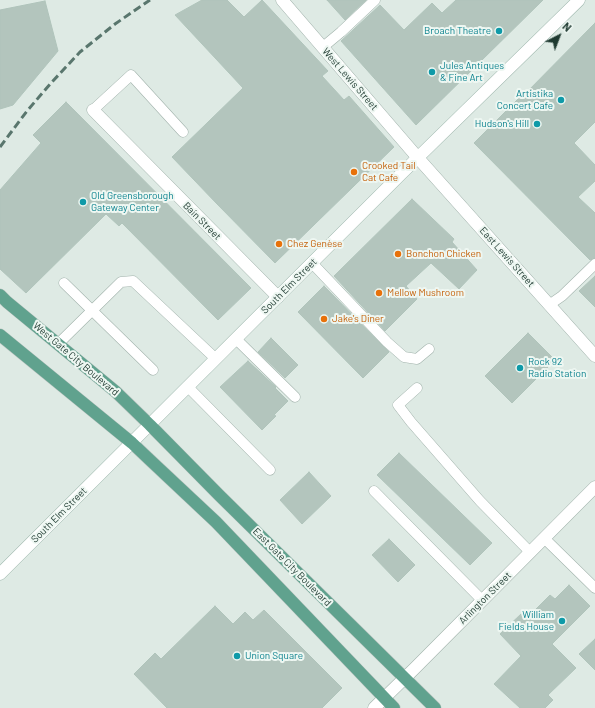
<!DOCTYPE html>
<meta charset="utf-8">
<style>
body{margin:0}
#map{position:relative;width:595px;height:708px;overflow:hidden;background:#deeae4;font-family:Barlow,sans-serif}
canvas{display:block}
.north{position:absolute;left:539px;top:16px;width:40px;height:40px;-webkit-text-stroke:3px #eef7f2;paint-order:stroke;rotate:42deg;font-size:11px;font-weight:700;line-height:16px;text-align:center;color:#1f3a31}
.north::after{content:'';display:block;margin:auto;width:14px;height:18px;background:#1f3a31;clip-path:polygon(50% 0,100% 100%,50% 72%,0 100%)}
</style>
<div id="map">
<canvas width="595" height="708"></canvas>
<div class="north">N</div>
</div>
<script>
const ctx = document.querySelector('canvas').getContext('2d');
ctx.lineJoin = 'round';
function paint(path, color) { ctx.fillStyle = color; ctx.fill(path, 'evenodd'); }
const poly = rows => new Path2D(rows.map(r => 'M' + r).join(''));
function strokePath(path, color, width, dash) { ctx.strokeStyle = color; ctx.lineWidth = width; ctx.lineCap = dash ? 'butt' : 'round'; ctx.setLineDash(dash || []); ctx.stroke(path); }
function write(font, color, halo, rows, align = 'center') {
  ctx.font = font + ' Barlow,sans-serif'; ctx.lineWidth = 4; ctx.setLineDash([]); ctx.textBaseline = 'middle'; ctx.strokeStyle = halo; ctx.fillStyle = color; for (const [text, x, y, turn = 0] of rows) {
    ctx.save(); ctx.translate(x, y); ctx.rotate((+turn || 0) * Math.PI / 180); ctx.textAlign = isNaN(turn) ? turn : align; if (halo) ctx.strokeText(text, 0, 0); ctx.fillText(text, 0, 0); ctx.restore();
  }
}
const building = poly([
 [202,0,227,0,244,17,262,0,328,71,322,76,344,100,349,96,394,147,275,263,217,204,172,157,243,88,175,15,202,0],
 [327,0,366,0,345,20,327,0],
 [456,0,543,0,416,125,341,41,380,5,404,30,432,3,442,13,456,0],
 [45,1,58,51,13,105,0,109,0,10,45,1],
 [595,23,595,122,574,143,595,165,595,181,578,197,595,213,595,258,590,260,474,143,521,96,522,97,595,23],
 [66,102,251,288,218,320,122,223,119,226,106,214,26,293,0,269,0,190,41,143,33,135,66,102],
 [412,199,454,239,452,242,477,270,459,289,431,263,406,286,417,299,385,331,334,276,412,199],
 [595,276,595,307,579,291,595,276],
 [324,286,389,352,363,378,298,312,324,286],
 [528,333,555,360,512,403,485,376,528,333],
 [271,338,298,365,285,378,258,352,271,338],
 [248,361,276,387,275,388,288,401,274,415,276,416,262,430,220,387,248,361],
 [399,453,492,543,470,565,377,475,399,453],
 [309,472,331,496,302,524,280,500,309,472],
 [389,539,415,565,398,582,372,555,389,539],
 [569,585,590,606,552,644,576,668,548,695,553,700,545,708,520,708,494,684,521,656,500,634,522,613,527,618,550,595,555,599,569,585],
 [215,606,233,624,245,612,253,620,264,610,342,688,322,708,167,708,134,674,155,653,161,659,215,606],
 [595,639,595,670,579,654,595,639]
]);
const lane = poly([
 [323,47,341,32,375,0],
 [93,110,131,75,183,132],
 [312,263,387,342,404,357,417,359,429,349],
 [64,283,153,370],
 [549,305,562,296,595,264],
 [236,339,295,397],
 [58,344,121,282,133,281,216,359],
 [188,387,270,470],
 [417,388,398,405,411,422,480,501,530,552],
 [374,491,482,600],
 [544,538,595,588]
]);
const street = poly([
 [282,0,418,158,595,356],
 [93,110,278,297],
 [374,708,414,669,595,487]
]);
const secondary = poly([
 [0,574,401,174,579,0]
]);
const primary = poly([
 [0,295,7,302,116,392,150,425,219,495,435,708],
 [0,335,132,443,151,461,216,522,394,708]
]);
const rail = poly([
 [0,147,27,111,51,83,80,52,115,24,150,0]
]);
const markers = [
 [499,31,4,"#0f9aa8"],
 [432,72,4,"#0f9aa8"],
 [561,100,4,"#0f9aa8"],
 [537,124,4,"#0f9aa8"],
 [354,172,4,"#e8710a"],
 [83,202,4,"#0f9aa8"],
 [279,244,4,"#e8710a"],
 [398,254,4,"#e8710a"],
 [379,293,4,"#e8710a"],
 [324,319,4,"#e8710a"],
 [520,368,4,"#0f9aa8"],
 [562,621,4,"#0f9aa8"],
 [237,656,4,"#0f9aa8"]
];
const cultureNames = [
 ["Broach Theatre",491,31],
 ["Jules Antiques",440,66,"left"],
 ["& Fine Art",440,78,"left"],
 ["Artistika",553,94],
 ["Concert Cafe",553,106],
 ["Hudson's Hill",529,124],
 ["Old Greensborough",91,196,"left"],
 ["Gateway Center",91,208,"left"],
 ["Rock 92",528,362,"left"],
 ["Radio Station",528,374,"left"],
 ["William",554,615],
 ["Fields House",554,627],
 ["Union Square",245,656,"left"]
];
const streetNames = [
 ["West Lewis Street",350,79,49],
 ["Bain Street",202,221,45],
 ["East Lewis Street",507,257,48],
 ["South Elm Street",289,286,-45],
 ["West Gate City Boulevard",76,359,40],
 ["South Elm Street",59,515,-45],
 ["East Gate City Boulevard",292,567,45],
 ["Arlington Street",485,598,-45]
];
const foodNames = [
 ["Crooked Tail",362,166],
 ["Cat Cafe",362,178],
 ["Chez Genèse",287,244],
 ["Bonchon Chicken",406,254],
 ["Mellow Mushroom",387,293],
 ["Jake's Diner",332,319]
];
paint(building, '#b3c5bd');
strokePath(building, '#b0c4bb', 1);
strokePath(lane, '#a1b2ab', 11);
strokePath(street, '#a1b2ab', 13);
strokePath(secondary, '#9db6ac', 13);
strokePath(primary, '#bcc4c1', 13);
strokePath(lane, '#fff', 10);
strokePath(street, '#fff', 12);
strokePath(secondary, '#fff', 12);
strokePath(primary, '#60a28e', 12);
strokePath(rail, '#59766d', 3, [8, 4]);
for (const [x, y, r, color] of markers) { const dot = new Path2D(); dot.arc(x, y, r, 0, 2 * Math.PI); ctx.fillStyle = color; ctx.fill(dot); strokePath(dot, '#eef7f2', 1.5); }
write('10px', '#0d838f', '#eef7f2', cultureNames, 'right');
write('10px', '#1f3a31', '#eef7f2', streetNames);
write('10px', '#c56008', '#eef7f2', foodNames, 'left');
</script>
